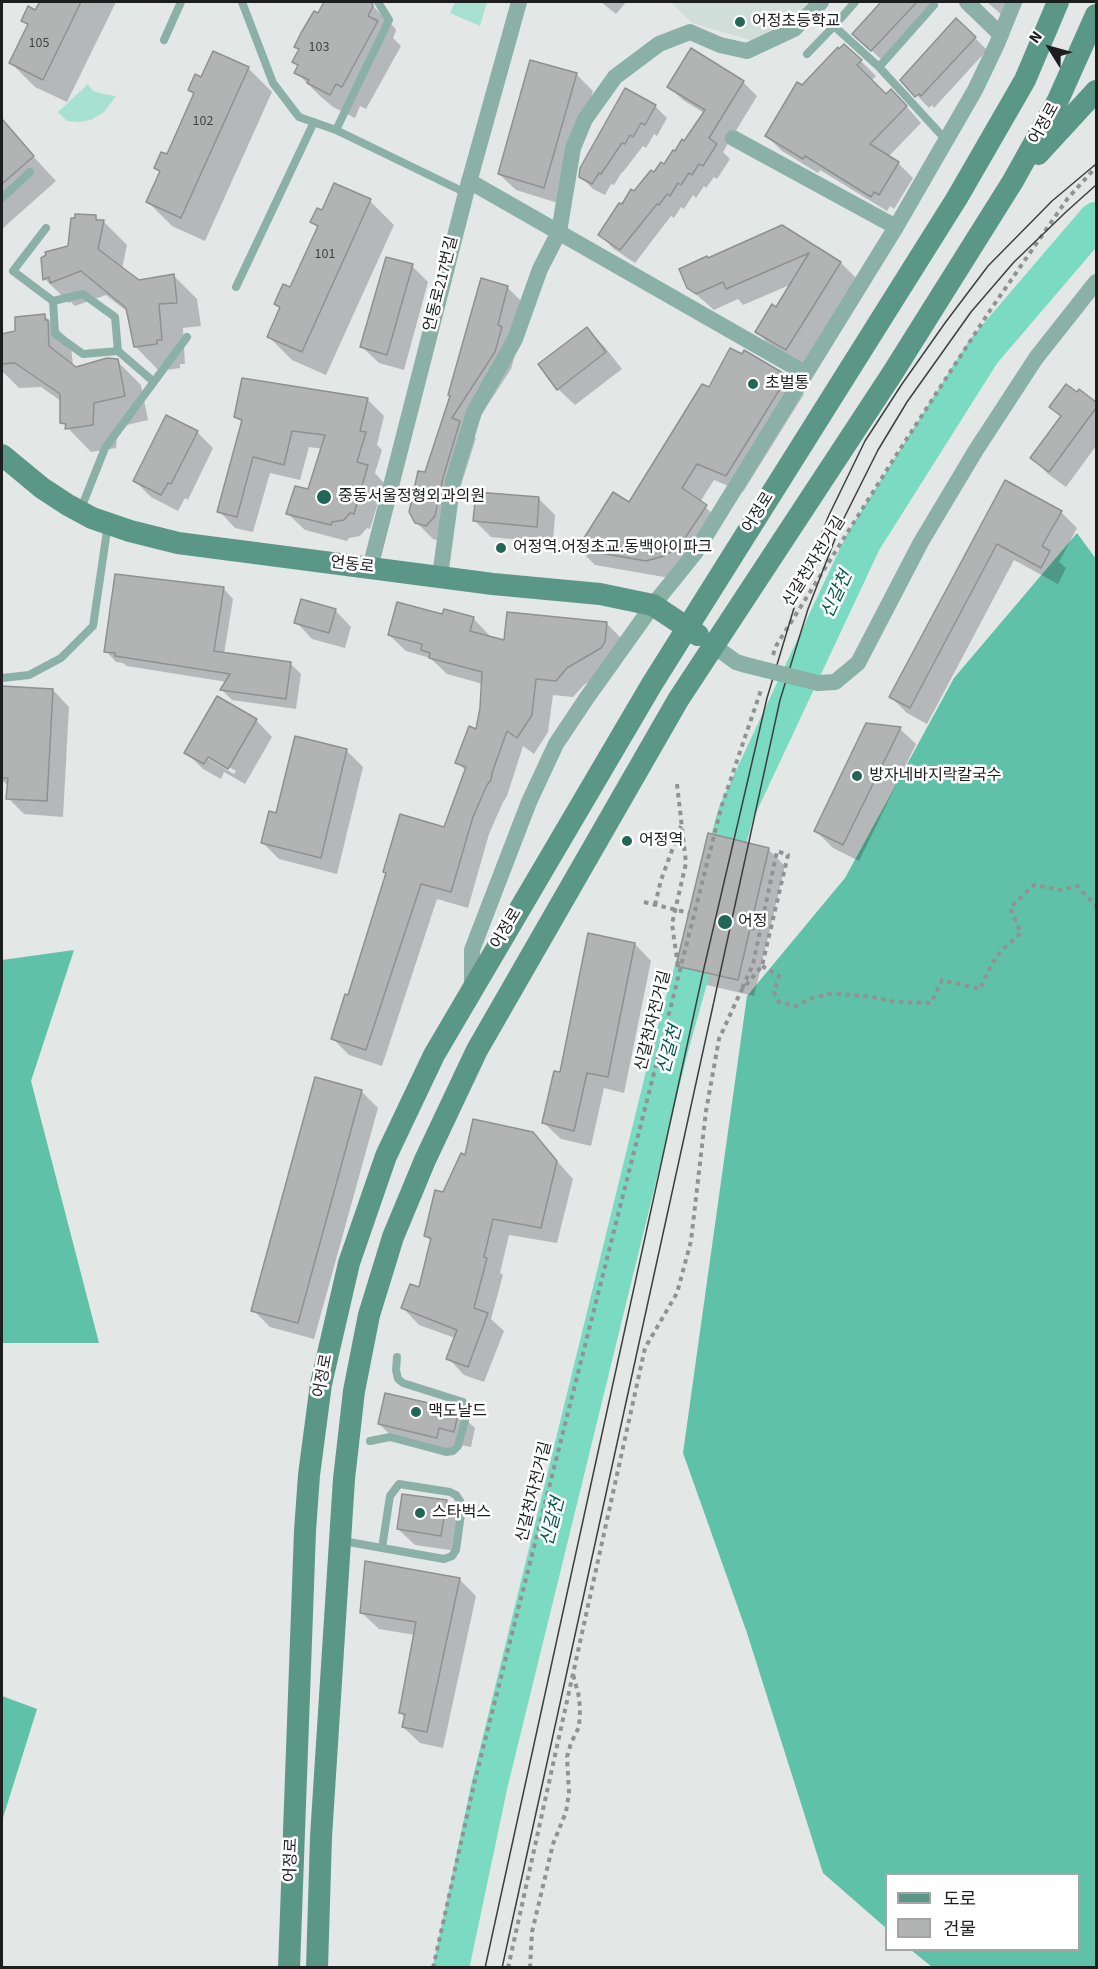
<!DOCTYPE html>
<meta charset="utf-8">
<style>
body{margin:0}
#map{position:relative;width:1098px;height:1969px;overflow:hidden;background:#e3e7e6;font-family:"Source Sans 3","Noto Sans KR",sans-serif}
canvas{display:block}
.frame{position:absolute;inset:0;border:3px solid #1d1f1e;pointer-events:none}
.legend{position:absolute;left:885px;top:1873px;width:195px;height:78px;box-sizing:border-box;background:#fff;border:2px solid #a5a5a5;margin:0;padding:8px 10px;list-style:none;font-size:18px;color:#1d1f1e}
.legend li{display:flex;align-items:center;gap:12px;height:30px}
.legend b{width:30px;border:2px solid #a5a5a5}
.north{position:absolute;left:1020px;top:18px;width:60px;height:60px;-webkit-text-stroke:4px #fff;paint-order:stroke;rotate:307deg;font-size:16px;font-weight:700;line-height:24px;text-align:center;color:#1d1f1e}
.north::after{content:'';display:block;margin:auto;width:21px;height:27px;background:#1d1f1e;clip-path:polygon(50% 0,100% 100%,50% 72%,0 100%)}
</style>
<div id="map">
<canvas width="1098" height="1969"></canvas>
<div class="frame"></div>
<ul class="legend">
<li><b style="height:8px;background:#5b9787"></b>도로</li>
<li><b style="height:16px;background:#b1b4b3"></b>건물</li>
</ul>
<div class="north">N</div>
</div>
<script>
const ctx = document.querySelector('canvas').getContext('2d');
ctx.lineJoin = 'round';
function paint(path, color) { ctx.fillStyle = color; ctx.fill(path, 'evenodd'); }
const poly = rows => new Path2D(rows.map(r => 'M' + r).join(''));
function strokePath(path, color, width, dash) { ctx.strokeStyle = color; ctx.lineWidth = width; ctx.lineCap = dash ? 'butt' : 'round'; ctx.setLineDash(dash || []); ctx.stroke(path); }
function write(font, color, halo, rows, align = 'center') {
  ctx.font = font + ' "Source Sans 3","Noto Sans KR",sans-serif'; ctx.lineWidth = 5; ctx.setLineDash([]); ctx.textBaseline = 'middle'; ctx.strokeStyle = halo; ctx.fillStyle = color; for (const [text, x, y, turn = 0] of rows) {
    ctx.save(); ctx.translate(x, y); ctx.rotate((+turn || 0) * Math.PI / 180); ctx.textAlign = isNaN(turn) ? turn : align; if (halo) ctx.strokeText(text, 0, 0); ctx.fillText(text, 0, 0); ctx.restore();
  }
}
const built = poly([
 [671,2,808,2,791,21,753,41,692,23]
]);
const green = poly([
 [455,2,487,2,480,26,450,13],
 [88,84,93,91,103,94,116,96,104,112,91,120,79,122,67,121,58,112]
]);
const forest = poly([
 [1077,533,1096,559,1096,1967,932,1967,911,1950,1078,1950,1078,1874,886,1874,886,1928,823,1873,747,1633,683,1453,747,996,845,878,954,678],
 [74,950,31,1081,99,1343,2,1343,2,960],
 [2,1696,37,1709,2,1821]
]);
const shadow = poly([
 [41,2,116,2,67,102,35,87,11,63,29,26,23,20,36,12],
 [326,2,367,2,371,4,395,28,396,31,393,38,401,46,366,109,360,106,355,118,333,107,320,96,296,72,299,66,294,62,300,51,296,47,318,16],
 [601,2,626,2,616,14],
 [883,2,935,2,884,62,854,34],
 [987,2,1005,2,1010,22],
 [975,38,987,50,934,108,932,105,929,108,902,80],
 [861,61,876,76,871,81,887,96,906,106,921,123,888,157,898,163,913,178,894,209,890,206,887,211,820,170,818,173,782,151,767,136,802,87],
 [248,68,272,92,205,241,172,226,148,202,161,173,156,168,168,156,195,95,190,90,202,79],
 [576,74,593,91,561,204,516,190,499,174],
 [743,82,757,96,723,152,730,159,717,179,714,177,706,188,704,186,696,198,693,195,684,209,681,207,674,218,671,216,635,263,614,249,600,235,622,206,664,167,685,143,704,113,683,100,669,87],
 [655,106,667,118,657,136,654,134,646,148,643,146,623,172,622,172,614,185,611,184,605,195,593,189,580,176],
 [8,129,56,181,2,229,2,135],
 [335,185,370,201,394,225,326,375,292,360,268,336,281,309,275,304,291,289,318,228,312,222,322,212],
 [95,216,100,222,103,221,127,245,122,269,139,281,173,275,197,299,201,326,183,328,185,364,180,364,180,368,159,371,135,346,129,313,106,295,75,306,71,302,69,303,45,279],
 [782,227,841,263,857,279,803,366,774,349,757,332,777,309,792,284,743,305,738,299,714,310,688,287,709,259],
 [412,266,428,282,404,370,379,363,362,347],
 [508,288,524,304,518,344,511,369,470,432,476,438,443,542,433,539,416,522,426,474],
 [45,316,69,340,71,346,73,366,76,369,117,361,141,385,148,420,118,427,116,448,91,452,62,422,61,401,41,387,19,388,2,371,2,335,17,332],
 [587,329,603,345,622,369,575,405,558,389,540,365],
 [745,352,787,377,804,394,743,492,714,480,700,502,722,523,681,572,664,577,595,565,579,549,629,504,709,389],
 [243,380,368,400,384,416,377,445,382,450,375,473,384,483,370,529,367,528,360,536,349,538,347,541,305,530,288,514,309,491,323,449,309,447,300,480,270,473,253,532,235,528,219,511,243,423,236,417],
 [1080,391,1096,404,1096,446,1066,487,1048,474,1032,458,1062,417,1051,407,1077,394],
 [197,432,213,448,188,500,185,498,178,511,151,497,135,481],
 [1006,482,1061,512,1077,528,1059,562,1066,568,1058,584,1014,560,927,724,907,713,891,697],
 [539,499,555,515,553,543,491,537,475,521],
 [223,588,233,599,224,654,291,664,301,674,296,709,232,700,222,690,227,682,127,666,123,663,116,662,106,651],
 [335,610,351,627,345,648,312,639,296,622],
 [443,616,473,618,489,635,489,638,505,642,607,624,623,640,617,664,584,685,573,697,553,695,548,732,534,754,523,746,507,796,503,802,489,834,468,908,437,899,382,1066,349,1055,332,1038,349,996,387,875,384,872,445,829,466,771,457,762,477,731,483,684,447,674,430,658,406,651,389,635],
 [4,687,53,690,69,707,63,817,24,814,8,798,9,787,2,780],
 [256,720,272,737,245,784,224,772,221,779,203,769,186,752],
 [207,755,236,771,234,774,207,758],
 [899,728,916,744,859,861,833,848,816,831],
 [296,738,347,751,363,767,337,874,279,859,263,843,277,815],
 [768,849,785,866,754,996,694,982,678,965],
 [635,944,651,961,624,1093,604,1088,591,1146,561,1139,544,1123,561,1074],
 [361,1091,378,1108,314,1339,270,1327,253,1310],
 [532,1133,573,1179,557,1243,509,1235,500,1273,503,1275,491,1319,504,1331,484,1382,464,1375,448,1358,455,1338,419,1325,403,1308,420,1289,432,1242,425,1236,444,1193,466,1157],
 [458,1412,475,1428,471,1447,455,1444,453,1454,396,1440,379,1424],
 [446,1502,462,1518,457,1551,415,1545,398,1529],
 [460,1580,476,1596,443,1748,420,1743,403,1727,406,1718,400,1713,415,1635,379,1629,362,1613]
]);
const river = poly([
 [451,1968,490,1783,669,1053,736,813,863,542,983,352,1096,220]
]);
const building = poly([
 [40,2,81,2,43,80,9,63,28,24,21,21,28,6,35,10,40,2],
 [324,2,372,2,373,6,368,16,378,21,342,87,336,84,330,95,307,83,309,80,294,73,298,65,292,62,299,49,294,47,301,33,314,11,318,13,324,2],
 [881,2,917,2,871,51,852,34,881,2],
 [956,18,976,37,921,96,919,94,915,97,900,80,956,18],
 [844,44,862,60,857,65,886,94,891,89,907,106,870,144,899,162,879,195,874,192,871,197,805,156,803,159,765,136,797,82,802,85,838,47,839,49,844,44],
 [691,48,744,81,709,138,717,144,703,166,699,164,692,175,689,173,681,185,678,183,670,196,667,194,659,205,657,204,620,250,598,235,619,203,622,204,631,189,634,191,651,170,654,172,661,162,664,164,673,150,675,151,682,139,684,141,705,110,667,87,691,48],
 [213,51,249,67,181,218,146,202,160,171,154,168,161,152,167,154,194,93,188,90,195,74,201,77,213,51],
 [530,60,577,73,544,188,498,174,530,60],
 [625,88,656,105,645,125,641,123,633,137,630,135,625,144,622,143,601,174,599,173,592,184,579,177,580,168,625,88],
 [2,119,34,156,2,184,2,119],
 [334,183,371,199,302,352,267,337,280,307,274,304,283,284,290,287,318,226,310,222,317,208,322,210,334,183],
 [75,214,96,215,96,220,104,220,98,249,139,280,174,274,177,303,159,304,162,340,157,340,157,344,134,347,126,308,81,271,50,283,49,277,43,280,41,258,46,255,45,252,68,246,71,218,75,218,75,214],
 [782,225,841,262,786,350,755,332,772,304,776,307,809,253,726,289,723,282,696,294,687,288,679,269,707,256,708,258,782,225],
 [386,257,413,264,387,355,360,347,386,257],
 [481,278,508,286,498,325,502,327,495,352,452,418,460,421,443,478,435,516,426,526,415,523,409,512,418,471,425,472,450,396,448,395,481,278],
 [45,314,45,320,48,320,49,346,76,367,107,358,118,359,125,396,94,403,93,425,65,429,66,424,60,423,60,394,15,363,2,364,2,334,15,331,15,317,45,314],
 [587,327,606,352,557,390,538,364,587,327],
 [730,348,742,354,744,350,788,376,726,476,697,464,682,488,707,505,679,547,664,556,646,561,577,549,613,492,629,502,702,384,709,387,730,348],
 [242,378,368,398,360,431,366,432,357,462,368,465,354,514,350,513,344,520,332,522,331,525,286,514,295,486,308,489,325,435,292,431,284,465,253,457,237,517,217,512,242,420,234,417,242,378],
 [1066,384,1077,392,1079,389,1096,402,1096,408,1049,472,1030,458,1061,416,1049,407,1066,384],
 [166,415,198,431,171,484,168,483,161,495,133,481,166,415],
 [1005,480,1062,511,1042,546,1050,551,1041,568,997,544,910,708,889,697,1005,480],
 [476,492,539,497,537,527,473,521,476,492],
 [115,574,224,587,214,651,291,662,286,699,220,690,230,674,115,656,115,653,104,652,115,574],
 [301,599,336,609,329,633,294,623,301,599],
 [397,602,442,614,444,609,474,617,470,631,504,640,507,612,607,622,605,642,601,648,567,668,556,681,536,679,532,715,517,738,507,731,492,773,491,780,487,785,473,817,451,892,421,884,366,1050,331,1039,345,994,348,995,386,873,383,872,400,814,444,827,466,767,455,763,469,726,476,729,480,708,482,672,429,658,430,653,421,650,422,644,388,635,397,602],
 [2,686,53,689,47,801,6,799,8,778,2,778,2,686],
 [217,696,257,719,228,769,208,757,204,764,184,753,217,696],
 [866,723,901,727,843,845,814,831,866,723],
 [295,736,347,749,321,858,261,843,269,811,276,813,295,736],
 [708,833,769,848,738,980,676,966,708,833],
 [588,933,635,943,608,1077,587,1073,574,1131,542,1123,554,1071,560,1072,588,933],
 [315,1077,362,1090,298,1323,251,1311,315,1077],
 [473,1119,533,1132,557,1161,541,1228,493,1219,484,1257,487,1258,474,1308,488,1313,468,1367,446,1359,457,1330,401,1308,410,1284,419,1287,431,1238,424,1236,435,1190,443,1192,461,1153,465,1155,473,1119],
 [385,1393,459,1410,454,1432,439,1428,437,1438,378,1424,385,1393],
 [402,1494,447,1500,441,1536,397,1529,402,1494],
 [365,1561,460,1578,427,1732,402,1727,405,1714,399,1713,416,1622,360,1613,365,1561]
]);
const path = poly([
 [773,655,776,646,895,457,991,309,1068,198,1096,167],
 [677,784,686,863,672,924,678,966],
 [655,905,661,880,681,826],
 [750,928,761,929],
 [762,966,779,976,774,992,779,1002,796,1006,809,999,828,994,841,994,872,997,896,1002,931,1003,942,980,980,989,991,965,1002,950,1021,933,1010,908,1034,885,1061,890,1077,886,1096,906],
 [433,1968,474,1784,721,808,762,687],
 [508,1968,645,1348,677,1293,691,1241,706,1111,719,1039,741,991,762,966,788,855,777,851,753,964,741,991],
 [530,1968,532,1932,553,1844,566,1812,569,1793,567,1757,571,1743,579,1727,580,1710,579,1697,573,1674]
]);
const lane = poly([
 [242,2,273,83,299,117,336,130,466,193],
 [855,2,834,26,879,67,946,140],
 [164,40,181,2],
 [807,54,834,26],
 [879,67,934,5],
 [336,130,389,20,378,2],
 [2,198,30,172],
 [46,228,13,271,53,301,83,294,115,317,118,351,154,382],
 [236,287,314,122],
 [53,301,55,334,83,354,118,351],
 [80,511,105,448,187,337],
 [2,678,29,675,61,658,93,626,108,524],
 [370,1441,390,1437,446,1452,453,1451,458,1446,467,1413,463,1402,403,1383,398,1379,396,1370,397,1357],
 [343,1541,444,1559,452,1556,456,1550,462,1507,460,1501,456,1495,450,1492,399,1484,390,1496,382,1548]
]);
const street = poly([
 [967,2,1001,35],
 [733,138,896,227],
 [469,181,805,373],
 [370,568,466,193,519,2],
 [440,576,453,481,474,412,515,339,540,269,559,232,573,148,585,119,615,77,659,44,690,32,720,45,747,51,794,29,821,2],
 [714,646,736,662,746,665],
 [818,683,835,682,858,663,921,542,976,450,1036,358,1096,282],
 [472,989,472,950,529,802,556,744,586,699,653,605,695,553,896,227,975,90,997,44,1014,2]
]);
const secondary = poly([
 [1038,154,1096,91],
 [2,455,42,488,68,505,92,518,130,531,178,543,493,584,600,594,653,605,698,635],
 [289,1968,305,1531,309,1475,321,1384,349,1263,386,1156,434,1055,652,684,957,198,1025,80,1058,2],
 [317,1968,321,1837,344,1479,354,1391,369,1315,393,1237,425,1160,477,1050,678,700,892,374,1013,181,1058,100,1096,15]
]);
const tram = poly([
 [485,1968,704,968,767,698,803,578,829,515,865,441,902,384,945,323,988,266,1052,201,1096,164],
 [502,1968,780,700,808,609,840,526,878,450,907,402,971,312,1014,262,1067,211,1096,185]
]);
const pathBridge = poly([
 [644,902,689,913]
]);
const streetBridge = poly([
 [746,665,818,683]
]);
const markers = [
 [740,22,6,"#226656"],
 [753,384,6,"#226656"],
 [324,497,8,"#226656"],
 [501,548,6,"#226656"],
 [857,776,6,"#226656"],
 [627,841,6,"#226656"],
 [725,922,8,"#226656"],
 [416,1412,6,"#226656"],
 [420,1513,6,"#226656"]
];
const numberNames = [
 ["105",39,44],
 ["103",319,48],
 ["102",203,122],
 ["101",325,255]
];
const poiNames = [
 ["어정초등학교",752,22],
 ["초벌통",765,384],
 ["중동서울정형외과의원",338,497],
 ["어정역.어정초교.동백아이파크",513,548],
 ["방자네바지락칼국수",869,776],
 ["어정역",639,841],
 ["어정",738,922],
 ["맥도날드",428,1412],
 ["스타벅스",432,1513]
];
const streetNames = [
 ["어정로",1045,124,-61],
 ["언동로217번길",442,284,-76],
 ["어정로",759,513,-58],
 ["신갈천자전거길",815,562,-58],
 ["언동로",352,566,7],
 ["어정로",507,929,-59],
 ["신갈천자전거길",654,1021,-76],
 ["어정로",324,1376,-79],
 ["신갈천자전거길",535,1492,-76],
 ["어정로",292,1860,-88]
];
const waterNames = [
 ["신갈천",838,595,-65],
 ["신갈천",671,1050,-75],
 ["신갈천",554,1522,-76]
];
paint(built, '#d1ddd9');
paint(green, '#a7e1d0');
paint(forest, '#5fc1a8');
paint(shadow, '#0003');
strokePath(river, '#7adbc2', 36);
paint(building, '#b1b4b3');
strokePath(building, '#8e9190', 1.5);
strokePath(path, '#909392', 4, [4.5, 4.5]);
strokePath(lane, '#8bb1a6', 8);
strokePath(street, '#8bb1a6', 16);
strokePath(secondary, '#5b9787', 22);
strokePath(tram, '#3e403f', 1.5);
strokePath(pathBridge, '#909392', 4, [4.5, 4.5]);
strokePath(streetBridge, '#8bb1a6', 16);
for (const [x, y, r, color] of markers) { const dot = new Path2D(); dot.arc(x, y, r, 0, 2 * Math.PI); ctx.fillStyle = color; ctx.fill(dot); strokePath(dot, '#fff', 2); }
write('14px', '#424443', null, numberNames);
write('16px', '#1d1f1e', '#fff', poiNames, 'left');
write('16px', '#1d1f1e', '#fff', streetNames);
write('italic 18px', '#015949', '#fff', waterNames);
</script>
